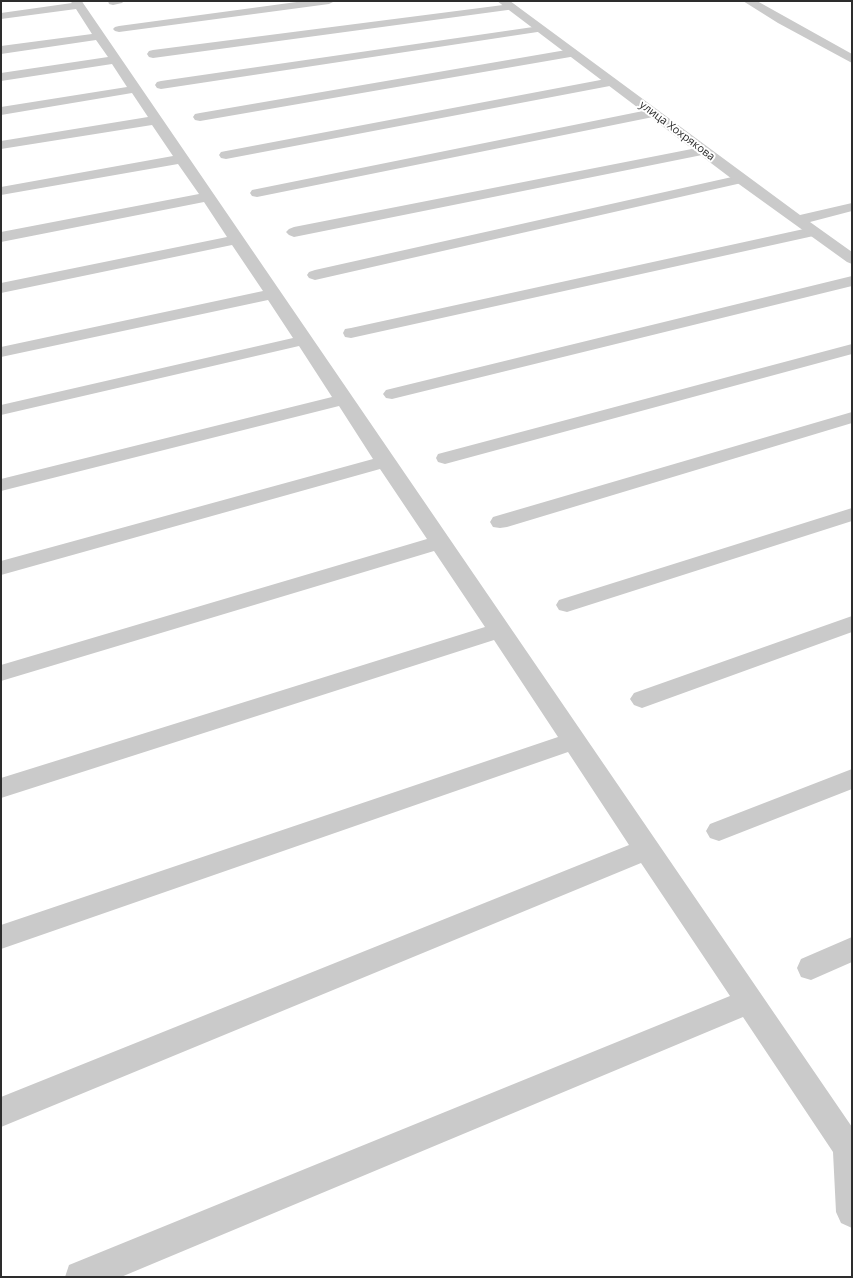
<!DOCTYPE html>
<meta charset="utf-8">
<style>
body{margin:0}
#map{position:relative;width:853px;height:1278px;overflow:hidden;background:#fff;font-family:"Open Sans",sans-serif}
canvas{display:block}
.frame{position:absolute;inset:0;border:2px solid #2d2d2d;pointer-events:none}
</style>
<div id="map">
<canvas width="853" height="1278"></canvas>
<div class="frame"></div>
</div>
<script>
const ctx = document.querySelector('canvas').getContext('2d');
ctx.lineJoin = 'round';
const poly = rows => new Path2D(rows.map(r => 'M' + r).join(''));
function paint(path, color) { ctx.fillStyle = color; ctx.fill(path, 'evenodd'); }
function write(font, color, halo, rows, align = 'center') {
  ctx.font = font + ' "Open Sans",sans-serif'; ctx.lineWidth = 4; ctx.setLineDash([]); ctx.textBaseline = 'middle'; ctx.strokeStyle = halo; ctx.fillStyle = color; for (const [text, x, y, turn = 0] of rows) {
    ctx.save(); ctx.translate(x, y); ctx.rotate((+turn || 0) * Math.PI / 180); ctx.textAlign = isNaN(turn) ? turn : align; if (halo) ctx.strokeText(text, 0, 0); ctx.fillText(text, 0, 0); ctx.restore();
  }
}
const lane = poly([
 [70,1,82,1,83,3,852,1127,852,1228,841,1223,836,1212,833,1152,743,1017,121,1277,65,1277,69,1265,730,996,641,863,1,1127,1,1097,629,845,568,752,1,949,1,925,558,737,494,640,1,798,1,778,485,627,434,551,1,681,1,665,427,539,380,469,1,575,1,561,373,459,339,406,1,491,1,479,332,397,299,346,1,415,1,405,293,338,268,300,1,357,1,347,263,291,232,245,1,293,1,283,227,237,204,202,1,242,1,232,199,194,178,164,1,195,1,187,173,156,152,125,1,149,1,141,148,117,132,93,1,115,1,107,127,87,112,64,1,81,1,73,108,57,96,40,1,54,1,46,92,34,76,9,1,19,1,13,72,3,70,1],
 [108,1,124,1,122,3,113,5,109,4,108,1],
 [304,1,335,1,329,4,119,32,115,31,113,29,115,27,119,26,304,1],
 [511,4,515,5,517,7,515,9,153,58,149,57,147,54,149,51,153,50,511,4],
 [540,26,544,27,546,29,544,31,161,89,157,88,155,85,157,82,161,81,540,26],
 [572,49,576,50,578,53,576,56,200,121,195,120,193,117,195,114,200,113,572,49],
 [611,78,615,79,617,82,615,85,226,159,221,158,219,155,221,152,226,151,611,78],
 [653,109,658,110,659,113,658,116,257,197,252,196,250,193,252,190,257,189,653,109],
 [702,147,707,148,709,151,707,154,294,237,289,235,286,232,289,229,294,227,702,147],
 [741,175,746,176,748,179,746,182,315,280,309,278,307,275,309,272,315,270,741,175],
 [813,227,818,229,821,232,818,235,351,338,345,337,343,333,345,329,351,328,813,227],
 [852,276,852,286,392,399,386,398,383,394,386,390,852,276],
 [852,344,852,354,445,464,438,462,436,458,438,454,852,344],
 [852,412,852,423,507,527,500,528,493,527,490,522,493,517,852,412],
 [852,508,852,521,567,612,559,610,556,605,559,600,852,508],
 [852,616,852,632,642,708,634,705,630,699,634,693,852,616],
 [852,769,852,789,719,841,710,838,706,831,710,824,852,769],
 [852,937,852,962,811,980,801,977,797,968,801,959,852,937]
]);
const street = poly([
 [497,1,510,1,800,215,852,203,852,211,810,222,852,252,852,264,847,262,736,182,497,1],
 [743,1,757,1,852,54,852,63,778,23,743,1]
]);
const farStreetnames = [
 ["улица Хохрякова",677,131,37]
];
paint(lane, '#cacaca');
paint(street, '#cacaca');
write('11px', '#2d2d2d', '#fff', farStreetnames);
</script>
